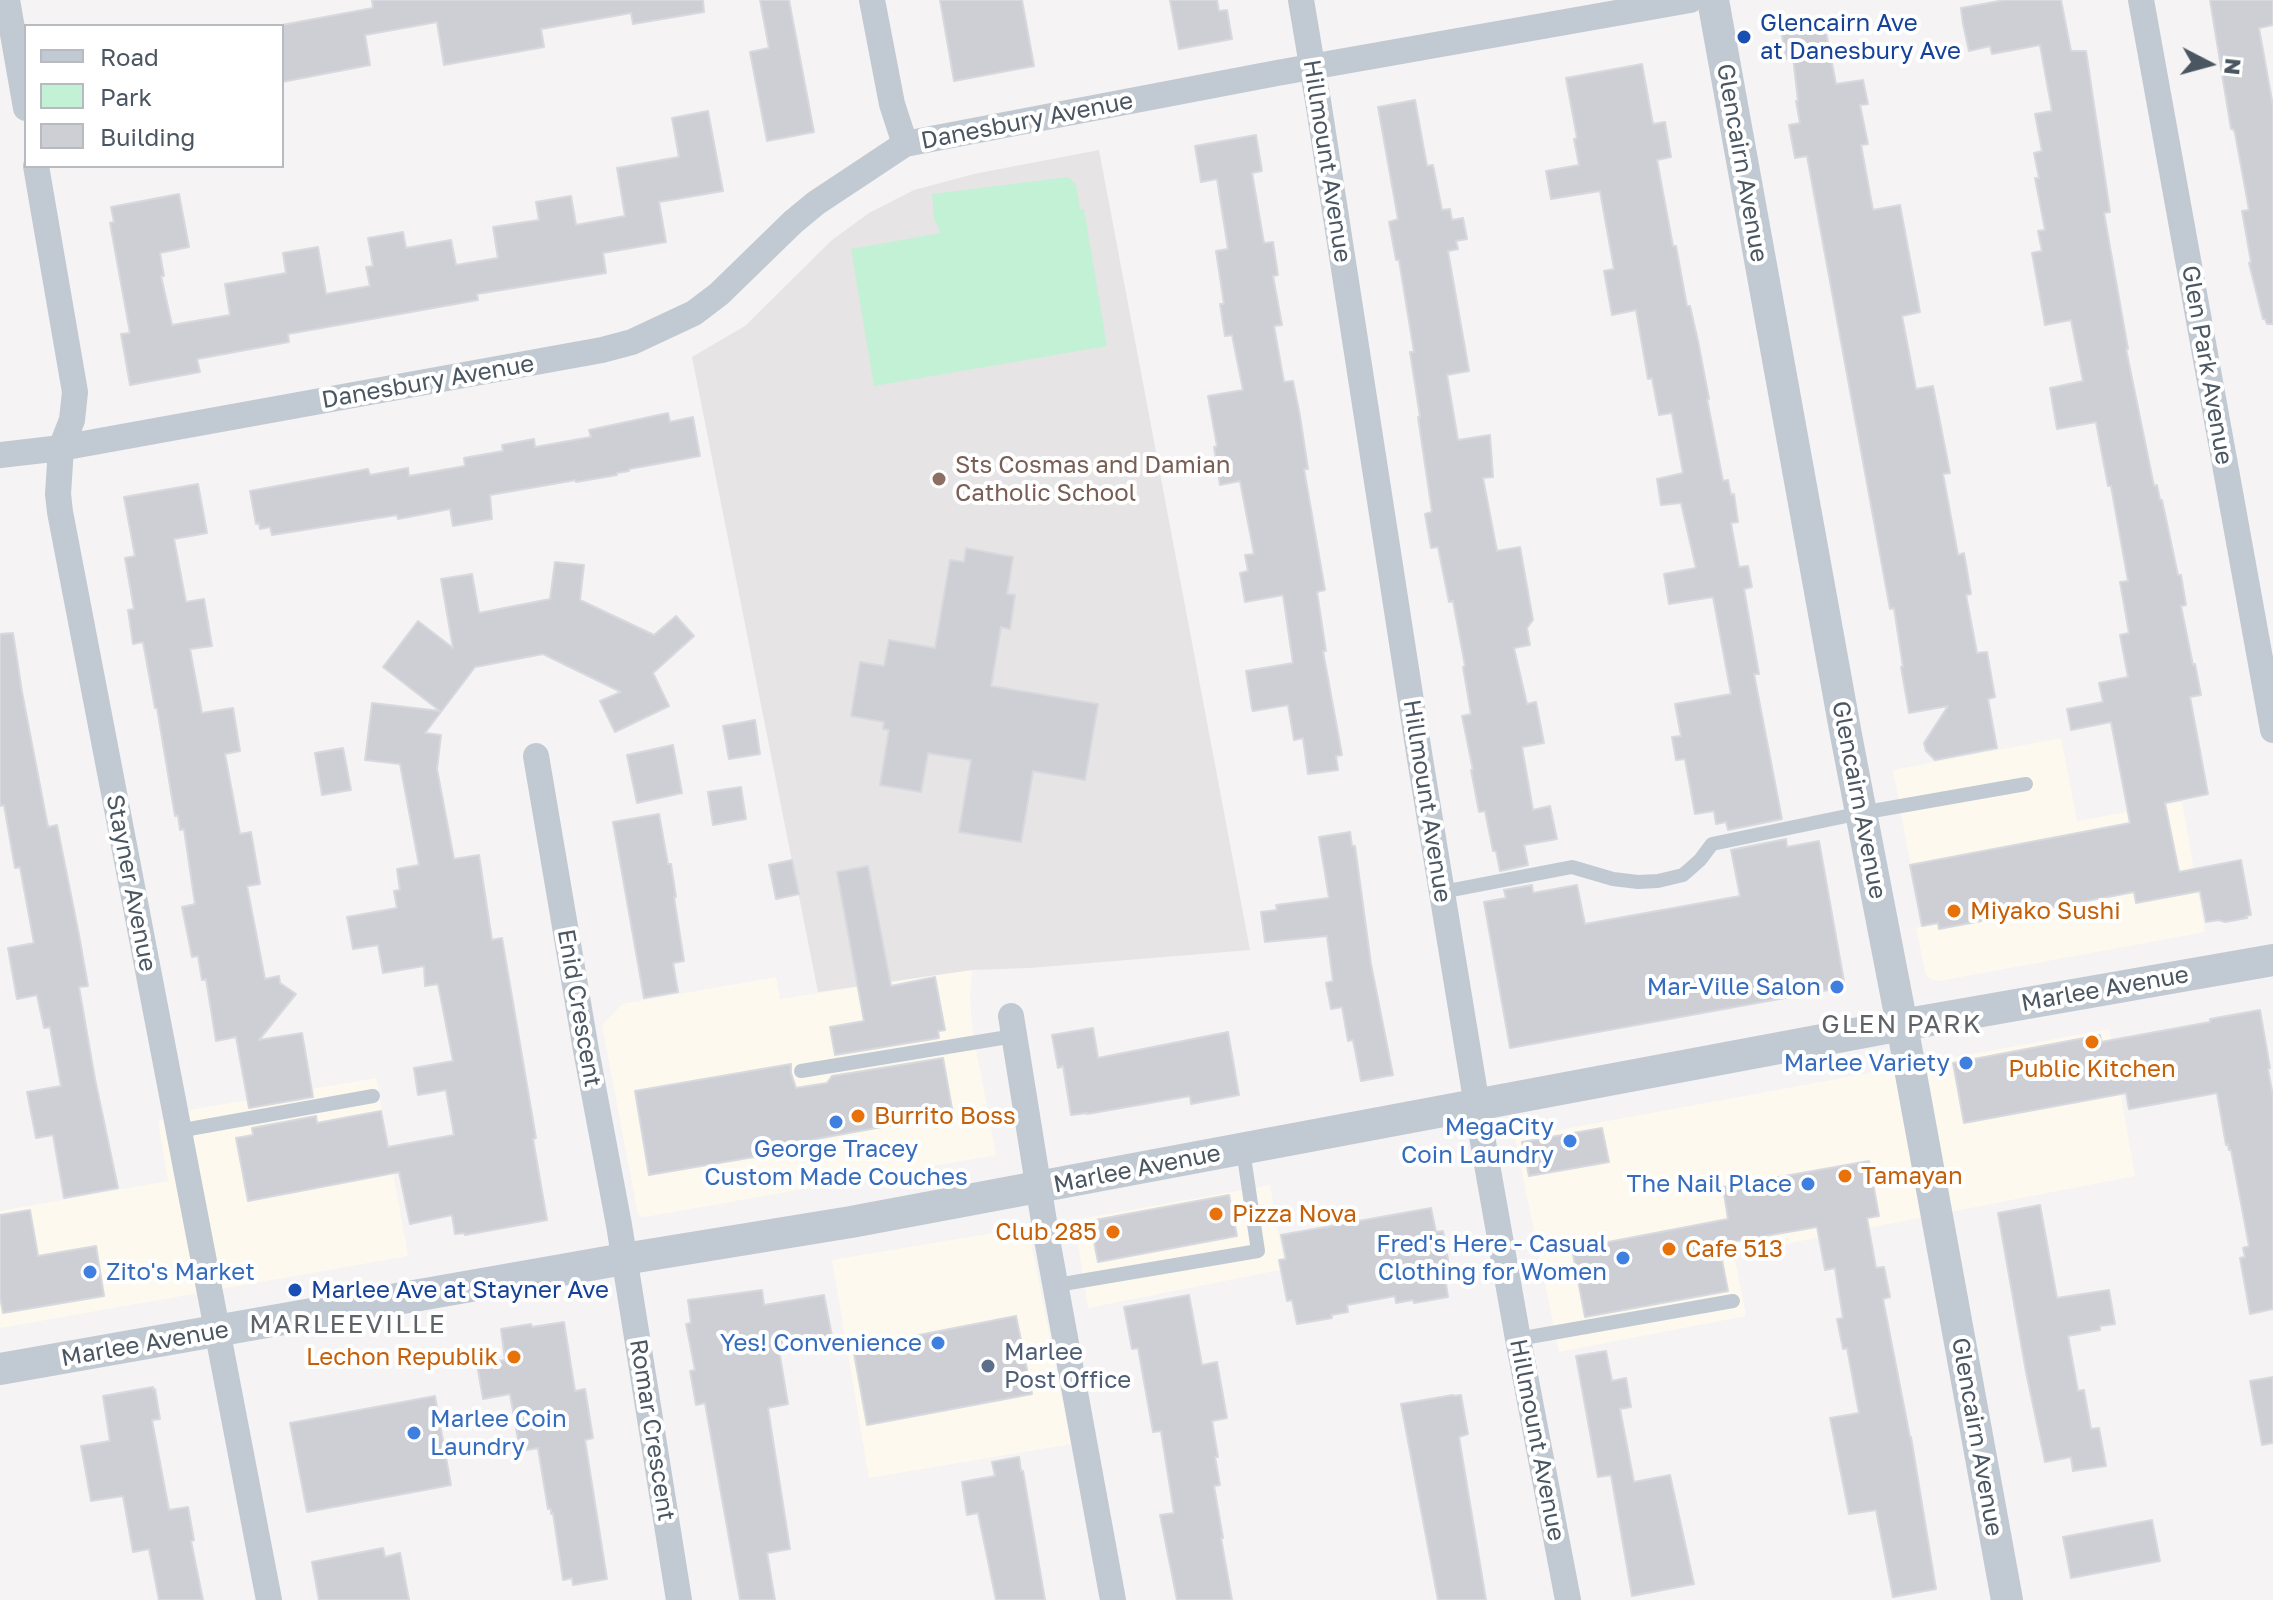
<!DOCTYPE html>
<style>
body{margin:0}
#map{position:relative;width:2273px;height:1600px;overflow:hidden;background:#f5f3f3;font-family:"Golos Text",sans-serif}
canvas{display:block}
.legend{position:absolute;left:24px;top:24px;width:260px;height:144px;box-sizing:border-box;background:#fff;border:2px solid #b7bbc0;margin:0;padding:10px 14px;list-style:none;font-size:24px;color:#4a5661}
.legend li{display:flex;align-items:center;gap:16px;height:40px}
.legend b{width:40px;border:2px solid #b7bbc0}
.north{position:absolute;left:2169px;top:24px;width:80px;height:80px;-webkit-text-stroke:6px #fff;paint-order:stroke;rotate:96deg;font-size:22px;font-weight:700;line-height:32px;text-align:center;color:#4a5661}
.north::after{content:'';display:block;margin:auto;width:28px;height:36px;background:#4a5661;clip-path:polygon(50% 0,100% 100%,50% 72%,0 100%)}
</style>
<div id="map">
<canvas width="2273" height="1600"></canvas>
<ul class="legend">
<li><b style="height:10px;background:#c1cad2"></b>Road</li>
<li><b style="height:22px;background:#c3f1d5"></b>Park</li>
<li><b style="height:22px;background:#cdcfd5"></b>Building</li>
</ul>
<div class="north">N</div>
</div>
<script>
const ctx = document.querySelector('canvas').getContext('2d');
ctx.lineJoin = 'round';
function paint(path, color) { ctx.fillStyle = color; ctx.fill(path, 'evenodd'); }
const poly = rows => new Path2D(rows.map(r => 'M' + r).join(''));
function strokePath(path, color, width, dash) { ctx.strokeStyle = color; ctx.lineWidth = width; ctx.lineCap = dash ? 'butt' : 'round'; ctx.setLineDash(dash || []); ctx.stroke(path); }
function write(font, color, halo, rows, align = 'center') {
  ctx.font = font + ' "Golos Text",sans-serif'; ctx.lineWidth = 8; ctx.setLineDash([]); ctx.textBaseline = 'middle'; ctx.strokeStyle = halo; ctx.fillStyle = color; for (const [text, x, y, turn = 0] of rows) {
    ctx.save(); ctx.translate(x, y); ctx.rotate((+turn || 0) * Math.PI / 180); ctx.textAlign = isNaN(turn) ? turn : align; if (halo) ctx.strokeText(text, 0, 0); ctx.fillText(text, 0, 0); ctx.restore();
  }
}
const commercial = poly([
 [2061,738,2077,821,2182,802,2205,932,1939,981,1932,980,1926,975,1916,928,1922,926,1893,770],
 [972,970,970,999,972,1027,996,1155,645,1217,638,1215,602,1025,622,1004,776,977,780,999],
 [2109,1029,2135,1176,1734,1254,1746,1316,1559,1352,1515,1138],
 [376,1078,408,1256,0,1328,0,1211,168,1181,158,1121,195,1109],
 [1270,1185,1285,1269,1088,1308,1074,1220],
 [1028,1227,1071,1444,869,1478,832,1260]
]);
const education = poly([
 [1099,150,1250,950,1029,968,972,970,818,992,692,357,745,326,832,240,869,213,914,190,974,174]
]);
const green = poly([
 [1068,177,1076,184,1080,209,1084,209,1107,346,874,386,851,249,941,233,934,218,932,194]
]);
const building = poly([
 [372,0,703,0,704,12,633,24,631,13,541,29,544,47,444,65,437,22,365,35,370,65,282,82,282,25,373,8,372,0],
 [760,0,789,0,814,132,767,141,750,52,769,48,760,0],
 [940,0,1022,0,1034,66,954,81,940,0],
 [1170,0,1217,0,1219,11,1227,10,1232,39,1179,49,1170,0],
 [2005,0,2061,0,2071,51,2086,51,2110,212,2104,213,2128,349,2126,349,2154,486,2157,485,2160,500,2162,500,2178,575,2181,575,2186,605,2181,606,2193,665,2195,664,2201,695,2190,697,2208,794,2165,803,2179,872,2241,860,2251,915,2246,916,2247,918,2225,922,2219,920,2206,922,2200,891,2136,903,2134,892,1939,929,1938,923,1922,926,1910,865,2130,823,2111,722,2071,730,2067,709,2103,702,2099,683,2128,677,2120,635,2129,633,2120,582,2128,581,2111,486,2108,486,2096,422,2057,429,2050,388,2083,381,2071,320,2045,325,2032,253,2042,251,2038,231,2045,230,2035,178,2039,178,2034,153,2042,151,2035,114,2052,111,2040,45,1992,54,1990,46,1969,51,1963,24,1961,8,2005,0],
 [2210,0,2273,0,2273,25,2259,28,2273,106,2273,324,2267,324,2265,319,2263,319,2249,263,2251,262,2242,211,2249,210,2235,133,2233,129,2231,129,2210,0],
 [1824,21,1836,84,1863,80,1868,104,1860,105,1868,144,1861,145,1873,210,1900,205,1920,312,1902,316,1916,389,1933,386,1950,473,1943,474,1958,555,1964,553,1971,594,1966,595,1977,653,1987,652,1995,697,1988,699,1997,748,1935,760,1926,751,1924,743,1948,706,1909,713,1901,667,1903,667,1894,608,1890,609,1807,156,1795,158,1789,125,1800,123,1796,101,1798,101,1793,57,1786,59,1781,29,1824,21],
 [1642,64,1653,124,1665,122,1671,157,1657,160,1673,246,1676,246,1687,306,1690,306,1698,341,1709,399,1707,399,1723,481,1728,480,1731,495,1734,494,1738,522,1731,523,1739,567,1748,566,1752,587,1744,589,1759,674,1754,674,1782,819,1728,830,1726,822,1716,824,1714,811,1695,814,1685,759,1676,760,1672,737,1681,736,1675,704,1731,694,1713,597,1669,604,1664,574,1696,568,1681,503,1661,505,1657,479,1683,473,1672,413,1659,415,1652,378,1648,379,1636,310,1612,315,1604,271,1614,269,1600,191,1551,199,1546,171,1579,165,1574,139,1577,138,1566,78,1642,64],
 [1415,100,1427,166,1433,165,1442,210,1450,209,1452,220,1463,218,1467,239,1456,241,1458,249,1448,251,1469,371,1447,375,1458,440,1490,435,1493,477,1483,478,1497,551,1520,547,1533,620,1527,628,1530,645,1514,648,1527,704,1536,702,1544,743,1522,747,1533,810,1550,806,1557,839,1524,845,1528,865,1500,871,1496,851,1493,851,1485,811,1479,812,1471,770,1473,770,1462,716,1471,714,1463,667,1465,666,1453,601,1449,602,1438,547,1431,548,1425,514,1432,512,1418,417,1420,417,1410,352,1414,352,1399,260,1396,260,1389,222,1398,219,1378,107,1415,100],
 [708,111,723,191,659,202,666,242,603,253,606,273,477,294,478,300,288,334,289,342,197,359,200,372,130,385,121,334,130,333,110,223,114,222,111,207,179,194,189,247,160,253,164,276,161,276,172,325,230,315,225,284,286,273,283,253,318,247,326,294,370,286,366,267,373,266,368,238,403,232,406,248,451,240,456,265,498,258,493,227,539,220,536,202,571,196,576,225,625,216,617,168,679,157,672,118,708,111],
 [1256,135,1262,171,1252,173,1264,243,1273,242,1278,275,1273,276,1282,325,1274,326,1284,382,1293,381,1300,416,1308,469,1304,469,1325,590,1317,592,1326,651,1323,651,1342,755,1336,756,1338,770,1308,774,1303,738,1294,740,1288,705,1253,711,1252,709,1246,671,1293,663,1283,595,1245,602,1240,573,1248,571,1245,555,1254,554,1240,481,1220,485,1214,447,1217,446,1208,396,1243,390,1232,335,1225,336,1220,304,1224,304,1216,251,1228,249,1217,179,1201,182,1195,146,1256,135],
 [668,413,670,422,693,417,700,456,629,469,629,471,617,473,617,475,576,482,576,480,490,495,492,519,453,526,450,509,398,519,397,515,272,535,270,527,260,529,259,523,256,524,250,491,368,469,370,475,408,468,409,476,465,466,464,458,503,451,502,445,534,439,535,447,591,437,589,430,668,413],
 [198,484,207,533,174,539,186,602,204,599,212,646,190,649,202,713,233,708,240,751,225,754,240,834,251,832,260,884,247,886,265,979,279,976,280,983,296,994,259,1040,302,1033,313,1097,249,1108,236,1037,216,1041,206,979,202,980,198,956,192,957,182,907,195,904,184,829,180,830,178,815,175,816,157,708,155,708,143,642,133,644,128,610,134,609,125,558,135,556,124,497,198,484],
 [966,548,1013,557,1007,594,1015,595,1010,629,1001,627,991,686,1098,704,1085,780,1033,771,1021,842,959,832,971,760,928,753,921,792,880,785,889,730,883,729,884,722,851,716,860,662,884,666,889,640,935,648,950,560,964,562,966,548],
 [555,562,584,565,580,600,654,635,676,616,694,636,653,673,669,706,615,732,600,701,621,692,543,654,475,667,425,733,441,735,437,769,454,859,479,855,492,940,502,938,536,1138,533,1139,547,1220,465,1235,464,1233,455,1234,452,1215,410,1224,399,1172,248,1201,236,1138,253,1135,252,1128,316,1116,317,1123,381,1111,388,1147,454,1135,446,1090,418,1095,414,1068,453,1061,438,984,425,986,424,966,383,973,378,945,353,949,347,917,397,908,394,891,400,890,397,869,419,865,400,764,365,760,372,703,440,711,383,667,418,621,453,648,441,579,472,574,479,613,550,599,555,562],
 [13,633,22,692,48,827,57,825,79,935,88,986,79,987,95,1079,118,1188,64,1198,53,1135,36,1138,27,1092,61,1086,50,1027,44,1028,37,995,17,999,8,948,34,943,20,867,15,868,4,805,0,806,0,634,13,633],
 [755,720,760,754,729,759,723,726,755,720],
 [673,745,682,793,637,803,627,755,673,745],
 [343,748,351,790,322,795,315,753,343,748],
 [741,787,746,819,713,825,708,792,741,787],
 [659,814,668,864,671,864,676,897,674,897,684,961,673,963,678,992,644,998,613,822,659,814],
 [1350,832,1352,846,1355,846,1371,964,1393,1075,1361,1081,1353,1040,1348,1041,1342,1007,1331,1009,1326,983,1333,981,1327,936,1265,942,1261,912,1277,910,1276,905,1329,898,1319,837,1350,832],
 [1786,839,1787,847,1819,841,1845,987,1510,1048,1484,902,1506,898,1504,890,1532,885,1533,893,1577,885,1585,924,1740,896,1731,850,1786,839],
 [792,860,799,894,776,899,769,865,792,860],
 [868,866,891,986,935,977,945,1030,938,1031,939,1038,835,1055,830,1027,864,1021,837,872,868,866],
 [2260,1010,2270,1068,2268,1069,2273,1096,2273,1309,2250,1314,2240,1258,2245,1257,2243,1248,2249,1246,2231,1150,2229,1150,2228,1144,2226,1145,2217,1093,2129,1109,2126,1093,1964,1123,1953,1063,2100,1035,2101,1042,2210,1022,2210,1019,2260,1010],
 [1093,1028,1098,1058,1228,1032,1239,1095,1191,1104,1190,1096,1087,1114,1087,1113,1071,1115,1063,1066,1058,1068,1052,1035,1093,1028],
 [943,1058,953,1114,805,1141,806,1148,649,1175,635,1091,791,1064,791,1073,796,1088,827,1083,832,1076,943,1058],
 [1602,1128,1609,1162,1529,1176,1522,1142,1602,1128],
 [1869,1161,1879,1216,1867,1218,1876,1268,1884,1267,1890,1297,1883,1299,1910,1437,1911,1437,1936,1589,1893,1597,1876,1510,1849,1514,1830,1418,1859,1413,1847,1348,1843,1349,1837,1319,1843,1318,1835,1268,1825,1270,1817,1227,1719,1244,1728,1291,1585,1317,1572,1249,1728,1219,1723,1187,1869,1161],
 [1229,1195,1237,1236,1098,1262,1090,1221,1229,1195],
 [2040,1205,2057,1298,2109,1290,2115,1324,2100,1326,2100,1330,2068,1336,2078,1391,2084,1390,2091,1429,2099,1428,2106,1466,2073,1471,2071,1457,2045,1462,2026,1372,1998,1213,2040,1205],
 [1431,1208,1436,1232,1443,1231,1450,1271,1444,1272,1448,1297,1414,1303,1413,1300,1396,1303,1395,1296,1347,1305,1348,1312,1331,1315,1332,1318,1297,1324,1292,1300,1287,1301,1279,1260,1286,1259,1281,1235,1431,1208],
 [30,1210,38,1256,96,1246,104,1296,3,1313,0,1297,0,1215,30,1210],
 [762,1290,764,1305,824,1295,833,1341,779,1350,788,1404,768,1408,790,1549,767,1553,775,1600,740,1600,705,1403,696,1405,690,1371,695,1370,686,1324,691,1323,688,1300,762,1290],
 [1189,1295,1202,1365,1217,1362,1227,1418,1212,1421,1218,1457,1215,1457,1220,1485,1214,1486,1223,1538,1221,1538,1232,1600,1177,1600,1160,1515,1174,1513,1161,1431,1153,1432,1138,1348,1132,1349,1124,1307,1189,1295],
 [1016,1316,1032,1394,867,1425,853,1348,1016,1316],
 [564,1322,575,1391,585,1389,593,1438,585,1440,607,1579,573,1585,572,1578,563,1580,553,1513,551,1514,551,1509,548,1509,538,1448,520,1451,510,1394,483,1399,477,1364,505,1360,501,1329,531,1324,532,1327,564,1322],
 [1606,1351,1612,1381,1626,1378,1631,1407,1620,1409,1634,1482,1670,1475,1694,1584,1632,1596,1611,1475,1598,1477,1576,1356,1606,1351],
 [2273,1377,2273,1443,2262,1445,2250,1381,2273,1377],
 [153,1387,153,1390,155,1389,160,1419,152,1420,169,1510,188,1507,194,1540,191,1541,203,1600,159,1600,149,1549,133,1552,123,1496,91,1501,81,1446,110,1441,103,1396,153,1387],
 [1453,1395,1453,1396,1461,1395,1468,1434,1459,1437,1486,1600,1438,1600,1401,1404,1453,1395],
 [435,1396,451,1485,307,1512,290,1423,435,1396],
 [1019,1457,1021,1471,1023,1471,1045,1600,996,1600,978,1513,967,1515,962,1482,995,1476,992,1462,1019,1457],
 [2152,1520,2160,1561,2071,1578,2063,1537,2152,1520],
 [383,1548,385,1557,400,1553,409,1600,319,1600,312,1562,383,1548]
]);
const service = poly([
 [1442,892,1572,867,1613,879,1638,882,1658,881,1683,875,1700,860,1712,844,1861,813,2026,784],
 [801,1071,1014,1036],
 [178,1131,373,1096],
 [1057,1285,1258,1251,1243,1150],
 [1518,1339,1733,1301]
]);
const minor = poly([
 [7,0,26,108],
 [872,0,892,104,905,144],
 [1301,0,1318,101,1420,759,1483,1142,1518,1339,1568,1600],
 [2141,0,2273,730],
 [36,166,75,392,72,420,61,448,58,494,60,512,269,1600],
 [0,455,61,448,602,350,632,342,694,313,719,294,793,222,816,203,905,144,1277,73,1690,0],
 [536,756,586,1050,619,1225,679,1600],
 [1011,1016,1046,1234,1113,1600]
]);
const tertiary = poly([
 [1713,0,1846,735,1902,1025,2007,1600],
 [0,1369,624,1259,851,1222,1902,1025,2273,960]
]);
const markers = [
 [1744,37,8,"#1a4fb4"],
 [939,479,8,"#8d6e63"],
 [1954,911,8,"#e8710a"],
 [1837,987,8,"#3f7fe0"],
 [2092,1042,8,"#e8710a"],
 [1966,1063,8,"#3f7fe0"],
 [858,1116,8,"#e8710a"],
 [836,1122,8,"#3f7fe0"],
 [1570,1141,8,"#3f7fe0"],
 [1845,1176,8,"#e8710a"],
 [1808,1184,8,"#3f7fe0"],
 [1216,1214,8,"#e8710a"],
 [1113,1232,8,"#e8710a"],
 [1669,1249,8,"#e8710a"],
 [1623,1258,8,"#3f7fe0"],
 [90,1272,8,"#3f7fe0"],
 [295,1290,8,"#1a4fb4"],
 [938,1343,8,"#3f7fe0"],
 [514,1357,8,"#e8710a"],
 [988,1366,8,"#5c6f8a"],
 [414,1433,8,"#3f7fe0"]
];
const transitNames = [
 ["Glencairn Ave",1760,23],
 ["at Danesbury Ave",1760,51],
 ["Marlee Ave at Stayner Ave",311,1290]
];
const streetNames = [
 ["Danesbury Avenue",1027,121,-11],
 ["Hillmount Avenue",1327,161,81],
 ["Glencairn Avenue",1742,163,80],
 ["Glen Park Avenue",2207,365,80],
 ["Danesbury Avenue",428,382,-10],
 ["Glencairn Avenue",1859,800,79],
 ["Hillmount Avenue",1427,801,81],
 ["Stayner Avenue",131,883,79],
 ["Marlee Avenue",2105,989,-10],
 ["Enid Crescent",579,1008,80],
 ["Marlee Avenue",1137,1169,-11],
 ["Marlee Avenue",145,1344,-10],
 ["Romar Crescent",652,1430,81],
 ["Glencairn Avenue",1977,1437,80],
 ["Hillmount Avenue",1537,1440,79]
];
const educationNames = [
 ["Sts Cosmas and Damian",955,465],
 ["Catholic School",955,493]
];
const foodNames = [
 ["Miyako Sushi",1970,911],
 ["Public Kitchen",2092,1069,"center"],
 ["Burrito Boss",874,1116],
 ["Tamayan",1861,1176],
 ["Pizza Nova",1232,1214],
 ["Club 285",1097,1232,"right"],
 ["Cafe 513",1685,1249],
 ["Lechon Republik",498,1357,"right"]
];
const shopNames = [
 ["Mar-Ville Salon",1821,987],
 ["Marlee Variety",1950,1063],
 ["MegaCity",1554,1127],
 ["Coin Laundry",1554,1155],
 ["George Tracey",836,1149,"center"],
 ["Custom Made Couches",836,1177,"center"],
 ["The Nail Place",1792,1184],
 ["Fred's Here - Casual",1607,1244],
 ["Clothing for Women",1607,1272],
 ["Zito's Market",106,1272,"left"],
 ["Yes! Convenience",922,1343],
 ["Marlee Coin",430,1419,"left"],
 ["Laundry",430,1447,"left"]
];
const serviceNames = [
 ["Marlee",1004,1352],
 ["Post Office",1004,1380]
];
const neighbourhoodNames = [
 ["GLEN PARK",1902,1025],
 ["MARLEEVILLE",348,1325]
];
paint(commercial, '#fdf9ef');
paint(education, '#e6e4e5');
paint(green, '#c3f1d5');
paint(building, '#cdcfd5');
strokePath(building, '#d7d9de', 2);
strokePath(service, '#c1cad2', 14);
strokePath(minor, '#c1cad2', 26);
strokePath(tertiary, '#c1cad2', 32);
for (const [x, y, r, color] of markers) { const dot = new Path2D(); dot.arc(x, y, r, 0, 2 * Math.PI); ctx.fillStyle = color; ctx.fill(dot); strokePath(dot, '#fff', 3); }
write('24px', '#164399', '#fff', transitNames, 'left');
write('24px', '#4a5661', '#fff', streetNames);
write('24px', '#785e54', '#fff', educationNames, 'left');
write('24px', '#c56008', '#fff', foodNames, 'left');
write('24px', '#366cbe', '#fff', shopNames, 'right');
write('24px', '#4e5e75', '#fff', serviceNames, 'left');
ctx.letterSpacing = '2px';
write('26px', '#5f6368', '#fff', neighbourhoodNames);
ctx.letterSpacing = '0px';
</script>
